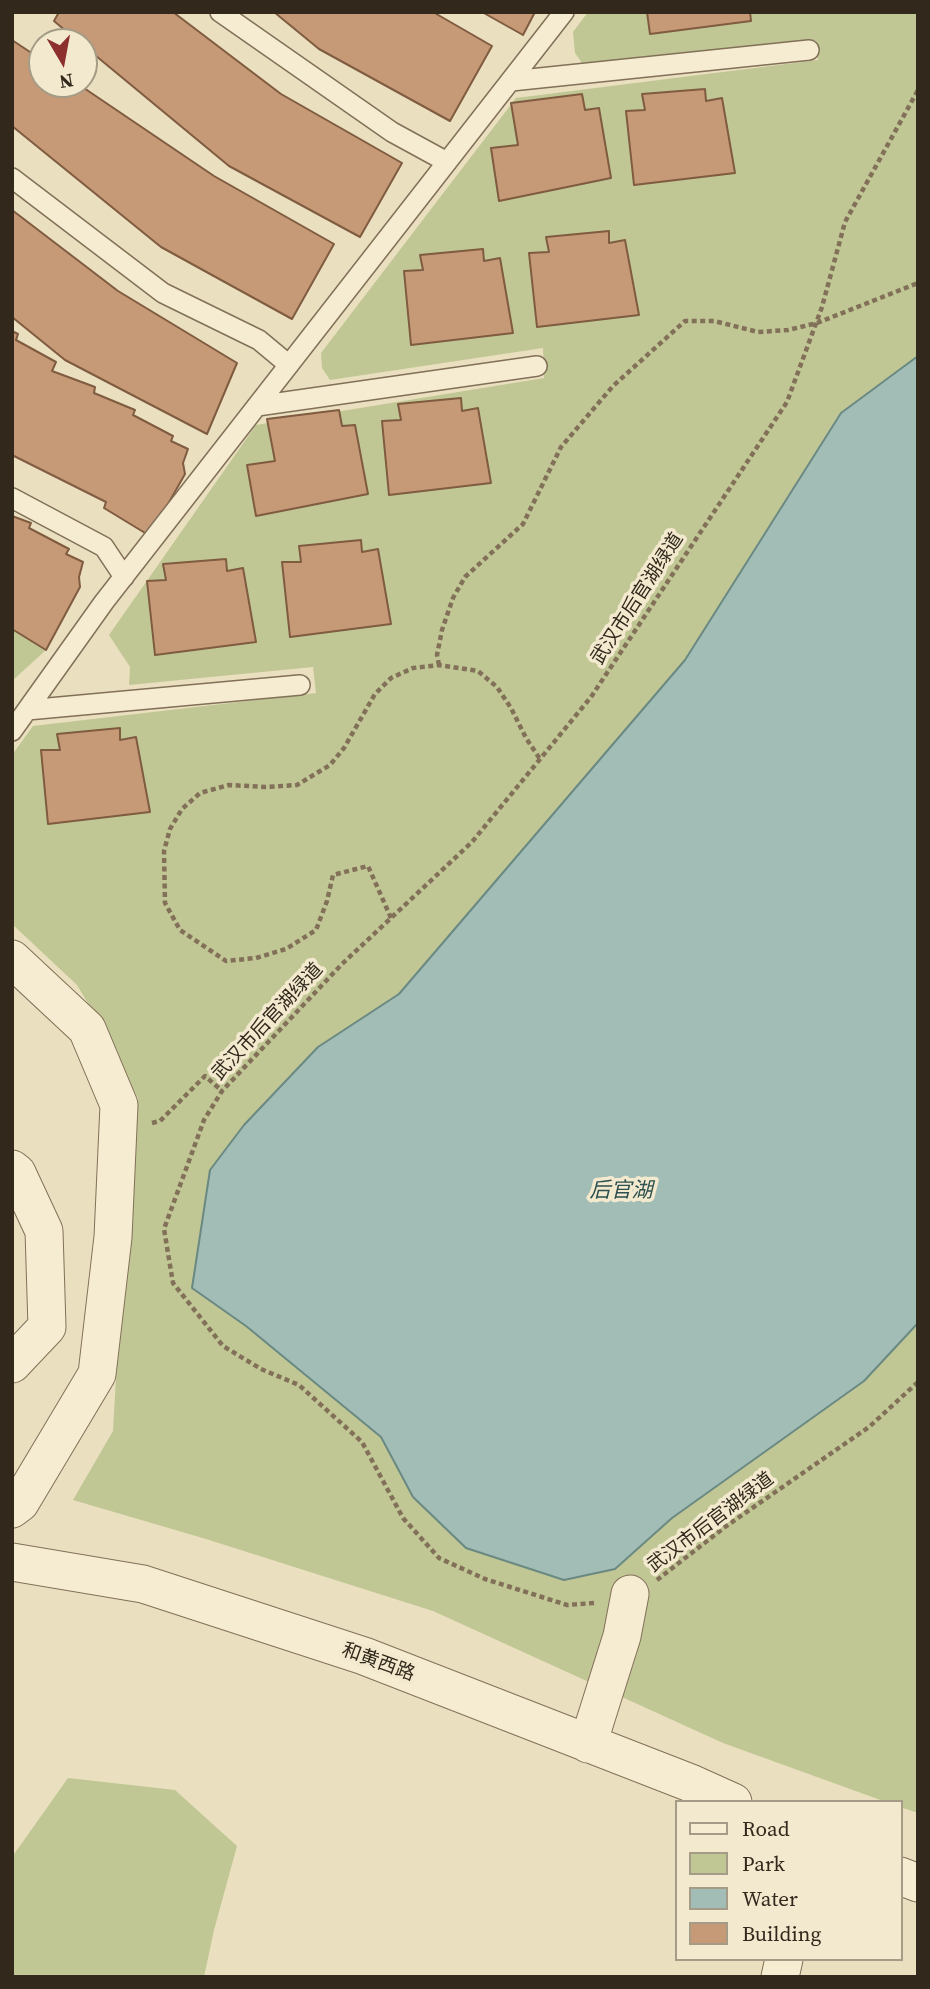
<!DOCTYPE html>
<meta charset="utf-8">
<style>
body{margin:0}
#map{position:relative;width:930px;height:1989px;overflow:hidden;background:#eadfbf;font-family:"Source Serif 4",serif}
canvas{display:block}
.frame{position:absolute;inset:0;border:14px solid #32281c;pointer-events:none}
.legend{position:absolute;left:675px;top:1800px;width:228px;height:161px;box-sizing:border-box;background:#f2e9ce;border:2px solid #a59c87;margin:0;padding:9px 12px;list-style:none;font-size:21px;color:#32281c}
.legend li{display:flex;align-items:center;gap:14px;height:35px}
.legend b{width:35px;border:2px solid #a59c87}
.north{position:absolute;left:28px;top:28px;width:70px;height:70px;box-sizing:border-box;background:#f2e9ce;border:2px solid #a59c87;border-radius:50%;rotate:170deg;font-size:19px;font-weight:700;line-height:28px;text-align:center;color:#32281c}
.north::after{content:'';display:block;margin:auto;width:24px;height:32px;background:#8d2f2d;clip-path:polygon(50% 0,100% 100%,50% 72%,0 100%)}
</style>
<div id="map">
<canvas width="930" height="1989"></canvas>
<div class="frame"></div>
<ul class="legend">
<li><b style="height:9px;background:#f6ecd2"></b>Road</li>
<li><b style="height:19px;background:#c0c794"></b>Park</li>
<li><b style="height:19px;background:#a2bdb5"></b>Water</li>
<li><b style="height:19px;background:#c69a77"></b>Building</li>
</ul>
<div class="north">N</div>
</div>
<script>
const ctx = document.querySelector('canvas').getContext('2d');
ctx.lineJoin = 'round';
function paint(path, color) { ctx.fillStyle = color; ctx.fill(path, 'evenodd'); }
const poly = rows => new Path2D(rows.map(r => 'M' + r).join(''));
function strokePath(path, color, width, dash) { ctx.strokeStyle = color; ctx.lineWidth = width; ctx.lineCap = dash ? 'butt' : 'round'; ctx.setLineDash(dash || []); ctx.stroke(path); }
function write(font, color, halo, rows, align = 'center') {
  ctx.font = font + ' "Source Serif 4","Noto Sans SC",serif'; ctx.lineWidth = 7; ctx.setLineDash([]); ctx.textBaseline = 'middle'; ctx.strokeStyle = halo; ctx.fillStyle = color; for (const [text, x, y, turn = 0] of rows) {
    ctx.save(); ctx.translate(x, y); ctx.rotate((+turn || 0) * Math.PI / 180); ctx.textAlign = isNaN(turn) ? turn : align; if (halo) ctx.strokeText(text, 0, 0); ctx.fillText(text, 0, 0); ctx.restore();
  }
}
const green = poly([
 [588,12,918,12,918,356,840,413,685,660,399,994,318,1047,244,1125,211,1170,192,1288,246,1326,381,1437,413,1497,616,1569,672,1518,864,1381,918,1323,918,1813,900,1807,900,1802,886,1802,723,1743,433,1611,206,1539,73,1500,113,1431,121,1287,138,1098,120,1067,104,1030,77,985,12,924,12,755,33,726,316,693,313,667,129,685,130,667,109,635,256,425,544,378,543,348,330,380,322,368,321,353,516,98,818,60,815,43,584,66,575,53,573,32],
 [12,629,46,650,12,681],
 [68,1778,175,1790,237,1846,214,1930,204,1977,12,1977,12,1857]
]);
const water = poly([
 [918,356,918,1323,864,1381,672,1518,615,1569,564,1580,466,1548,413,1497,381,1437,246,1326,192,1288,210,1170,244,1125,318,1047,399,994,685,660,841,413,918,356]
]);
const building = poly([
 [59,12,173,12,281,94,402,163,360,237,229,166,84,46,84,42,79,42,54,21,59,12],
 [274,12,433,12,492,46,450,121,319,49,274,12],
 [482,12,535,12,523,35,482,12],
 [647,12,750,12,751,21,650,34,647,12],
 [12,40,42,60,42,84,78,84,214,176,334,244,292,319,161,247,12,126,12,40],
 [705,89,706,101,722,98,735,173,634,185,626,111,645,110,642,94,705,89],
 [582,94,585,110,599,108,611,178,499,201,491,148,518,145,511,103,582,94],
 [12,210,118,291,237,363,207,434,65,360,12,317,12,210],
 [609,231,609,243,625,240,639,315,537,327,529,253,549,252,546,237,609,231],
 [483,249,484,261,500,258,513,333,411,345,404,271,423,270,420,255,483,249],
 [12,331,18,334,16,340,56,362,52,371,95,387,94,393,135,410,133,415,173,436,171,441,188,449,183,463,185,474,150,536,104,508,106,502,12,455,12,331],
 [461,398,462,411,478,408,491,483,389,495,382,421,401,420,398,404,461,398],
 [339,410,342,426,355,425,368,494,256,516,247,465,275,461,267,419,339,410],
 [12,516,31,523,29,528,69,549,66,554,83,562,79,577,80,587,46,650,12,629,12,516],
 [361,540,362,552,378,549,391,624,290,637,282,562,301,562,299,546,361,540],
 [226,559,227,571,243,568,256,642,155,655,147,581,166,580,163,564,226,559],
 [120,728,120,740,136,737,150,812,48,824,41,750,60,750,57,734,120,728]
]);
const path = poly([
 [439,665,437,655,442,630,453,598,465,577,523,524,561,447,613,386,685,321,714,321,758,332,788,330,817,323,918,283],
 [391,918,368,866,333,875,327,901,316,930,286,949,256,958,226,961,180,930,165,903,164,851,170,829,182,809,200,793,229,785,265,787,297,785,330,765,344,748,375,694,391,678,413,668,439,665,478,671,497,687,511,708,526,738,540,759],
 [152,1123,160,1121,205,1076,222,1091],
 [657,1580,725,1527,869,1427,918,1382],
 [594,1603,567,1605,485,1579,439,1558,403,1518,362,1442,299,1385,261,1369,223,1346,173,1283,164,1229,204,1120,222,1091,342,964,472,842,591,697,787,402,822,307,845,222,918,90]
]);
const service = poly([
 [220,12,392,132,447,162],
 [511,81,809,50],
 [12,178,163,293,259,340,289,365],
 [257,406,537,366],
 [12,498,104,547,124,577],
 [27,710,300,685],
 [12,731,104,602,564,12]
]);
const minor = poly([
 [12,959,87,1029,119,1105,113,1237,97,1374,20,1503,12,1509],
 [12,1169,17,1173,44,1231,47,1327,12,1364],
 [12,1562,143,1584,364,1656,693,1784,733,1802],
 [588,1744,622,1636,630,1594],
 [900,1876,918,1883],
 [780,1977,784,1959]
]);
const streetNames = [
 ["武汉市后官湖绿道",638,599,-57],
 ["武汉市后官湖绿道",268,1022,-47],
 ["武汉市后官湖绿道",711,1523,-37],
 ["和黄西路",378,1663,20]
];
const waterNames = [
 ["后官湖",621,1192]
];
paint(green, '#c0c794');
paint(water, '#a2bdb5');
strokePath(water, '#6a8982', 2);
paint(building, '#c69a77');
strokePath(building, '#7f5b40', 2);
strokePath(service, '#827059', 22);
strokePath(minor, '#827059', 39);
strokePath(path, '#827059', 4.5, [5, 3.5]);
strokePath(service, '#f6ecd2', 19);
strokePath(minor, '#f6ecd2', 37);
write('19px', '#32281c', '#f2e9ce', streetNames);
write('italic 21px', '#2c5150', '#f2e9ce', waterNames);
</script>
